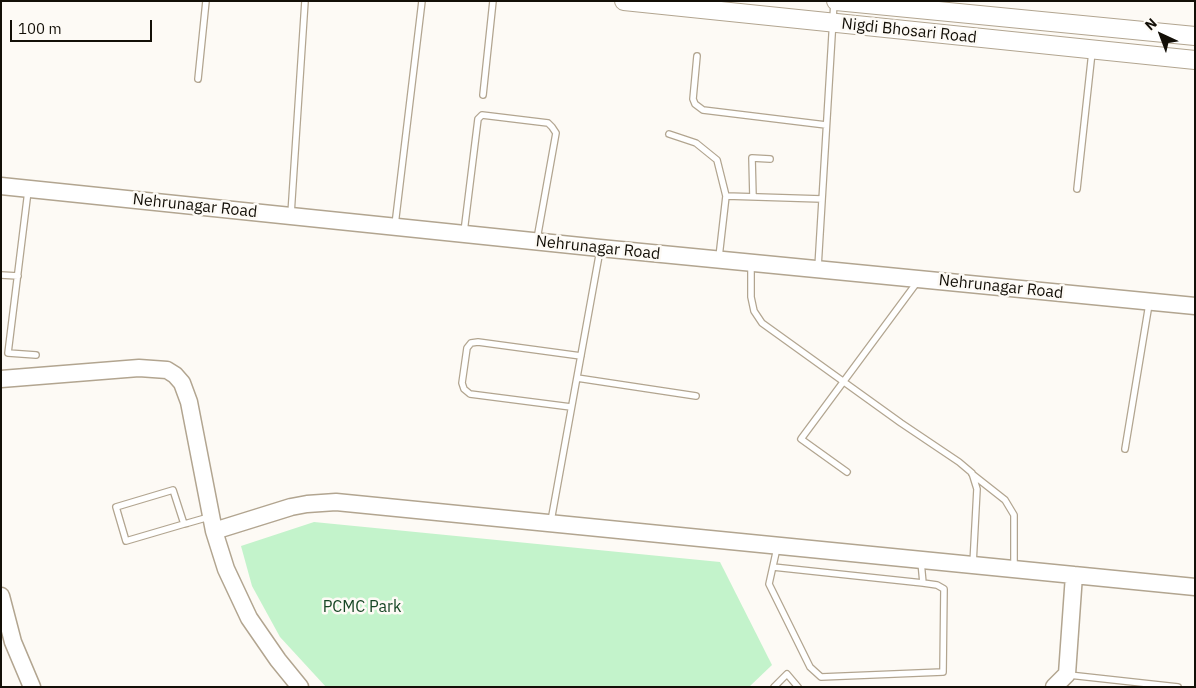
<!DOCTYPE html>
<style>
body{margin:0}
#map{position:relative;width:1196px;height:688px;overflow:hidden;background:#fdfaf5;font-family:"IBM Plex Sans",sans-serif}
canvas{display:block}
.frame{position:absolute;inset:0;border:2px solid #130f07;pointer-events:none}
.north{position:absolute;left:1136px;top:10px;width:50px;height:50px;-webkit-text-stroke:4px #fdfaf5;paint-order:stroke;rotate:317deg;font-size:14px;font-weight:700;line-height:20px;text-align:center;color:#130f07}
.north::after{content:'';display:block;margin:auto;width:18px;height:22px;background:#130f07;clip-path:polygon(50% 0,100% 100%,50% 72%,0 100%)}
.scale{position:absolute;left:10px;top:20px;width:142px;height:22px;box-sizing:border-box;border:2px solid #130f07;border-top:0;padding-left:6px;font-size:15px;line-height:18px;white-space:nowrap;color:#130f07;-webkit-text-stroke:4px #fdfaf5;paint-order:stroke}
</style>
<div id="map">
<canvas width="1196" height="688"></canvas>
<div class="frame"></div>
<div class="north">N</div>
<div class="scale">100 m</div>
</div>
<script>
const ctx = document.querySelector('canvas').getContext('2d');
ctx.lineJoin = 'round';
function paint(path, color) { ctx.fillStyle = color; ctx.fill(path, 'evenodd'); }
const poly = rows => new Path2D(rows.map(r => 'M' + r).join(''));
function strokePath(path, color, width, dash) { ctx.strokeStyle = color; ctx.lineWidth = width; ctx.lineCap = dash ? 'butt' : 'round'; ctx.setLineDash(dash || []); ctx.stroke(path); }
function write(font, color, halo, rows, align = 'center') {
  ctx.font = font + ' "IBM Plex Sans",sans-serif'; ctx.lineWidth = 5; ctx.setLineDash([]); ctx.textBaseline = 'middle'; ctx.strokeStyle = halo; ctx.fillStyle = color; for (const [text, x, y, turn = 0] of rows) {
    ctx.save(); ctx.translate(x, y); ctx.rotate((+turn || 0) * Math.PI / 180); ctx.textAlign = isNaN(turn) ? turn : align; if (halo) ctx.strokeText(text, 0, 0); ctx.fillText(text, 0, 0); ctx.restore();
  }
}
const green = poly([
 [314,522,720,562,772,665,749,687,326,687,280,637,252,586,241,546]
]);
const lane = poly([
 [697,56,693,99,695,104,703,110,826,125],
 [198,79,206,1],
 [483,95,493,1],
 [669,134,696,143,717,160,726,196,719,257],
 [1077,189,1092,52],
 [28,191,8,353,36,355],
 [726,196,822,199],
 [753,197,752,158,770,159],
 [291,214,305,1],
 [395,225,422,1],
 [464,232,478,119,482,115,548,123,552,127,556,133,537,239],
 [751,265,751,297,754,311,762,323,901,423,959,462,972,473,977,489,973,564],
 [818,267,834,2],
 [1,275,18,276],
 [577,378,696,396],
 [571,407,470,394,464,389,462,383,467,348,471,343,478,342,581,356],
 [1125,449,1149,304],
 [847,472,801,439,918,281],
 [972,474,1005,500,1014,515,1014,569],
 [551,521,600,250],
 [184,524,173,490,116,507,126,541,184,524,188,523,209,517],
 [777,548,769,584,810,667,821,677,943,672,944,589,937,585,923,583,921,562],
 [773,567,923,583],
 [1069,675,1178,687],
 [774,687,787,674,798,687]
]);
const secondary = poly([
 [1,186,600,248,1195,306],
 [1,379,139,368,167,370,175,375,182,383,189,402,214,531,226,569,249,618,278,660,300,687],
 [214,531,291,507,307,504,336,502,1195,587],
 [1,596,13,642,32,687],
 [1054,687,1067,674,1074,575]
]);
const primary = poly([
 [624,1,1195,60],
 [836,1,1195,36]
]);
const streetNames = [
 ["Nigdi Bhosari Road",909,31,6],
 ["Nehrunagar Road",195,206,6],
 ["Nehrunagar Road",598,248,6],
 ["Nehrunagar Road",1001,287,6]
];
const parkNames = [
 ["PCMC Park",362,607]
];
paint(green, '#c3f3cb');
strokePath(lane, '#b2a590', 8);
strokePath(secondary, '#b2a590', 19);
strokePath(primary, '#b2a590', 20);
strokePath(lane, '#fff', 5.5);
strokePath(secondary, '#fff', 16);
strokePath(primary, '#fff', 18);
write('16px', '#130f07', '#fdfaf5', streetNames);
write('16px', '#164624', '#fdfaf5', parkNames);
</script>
